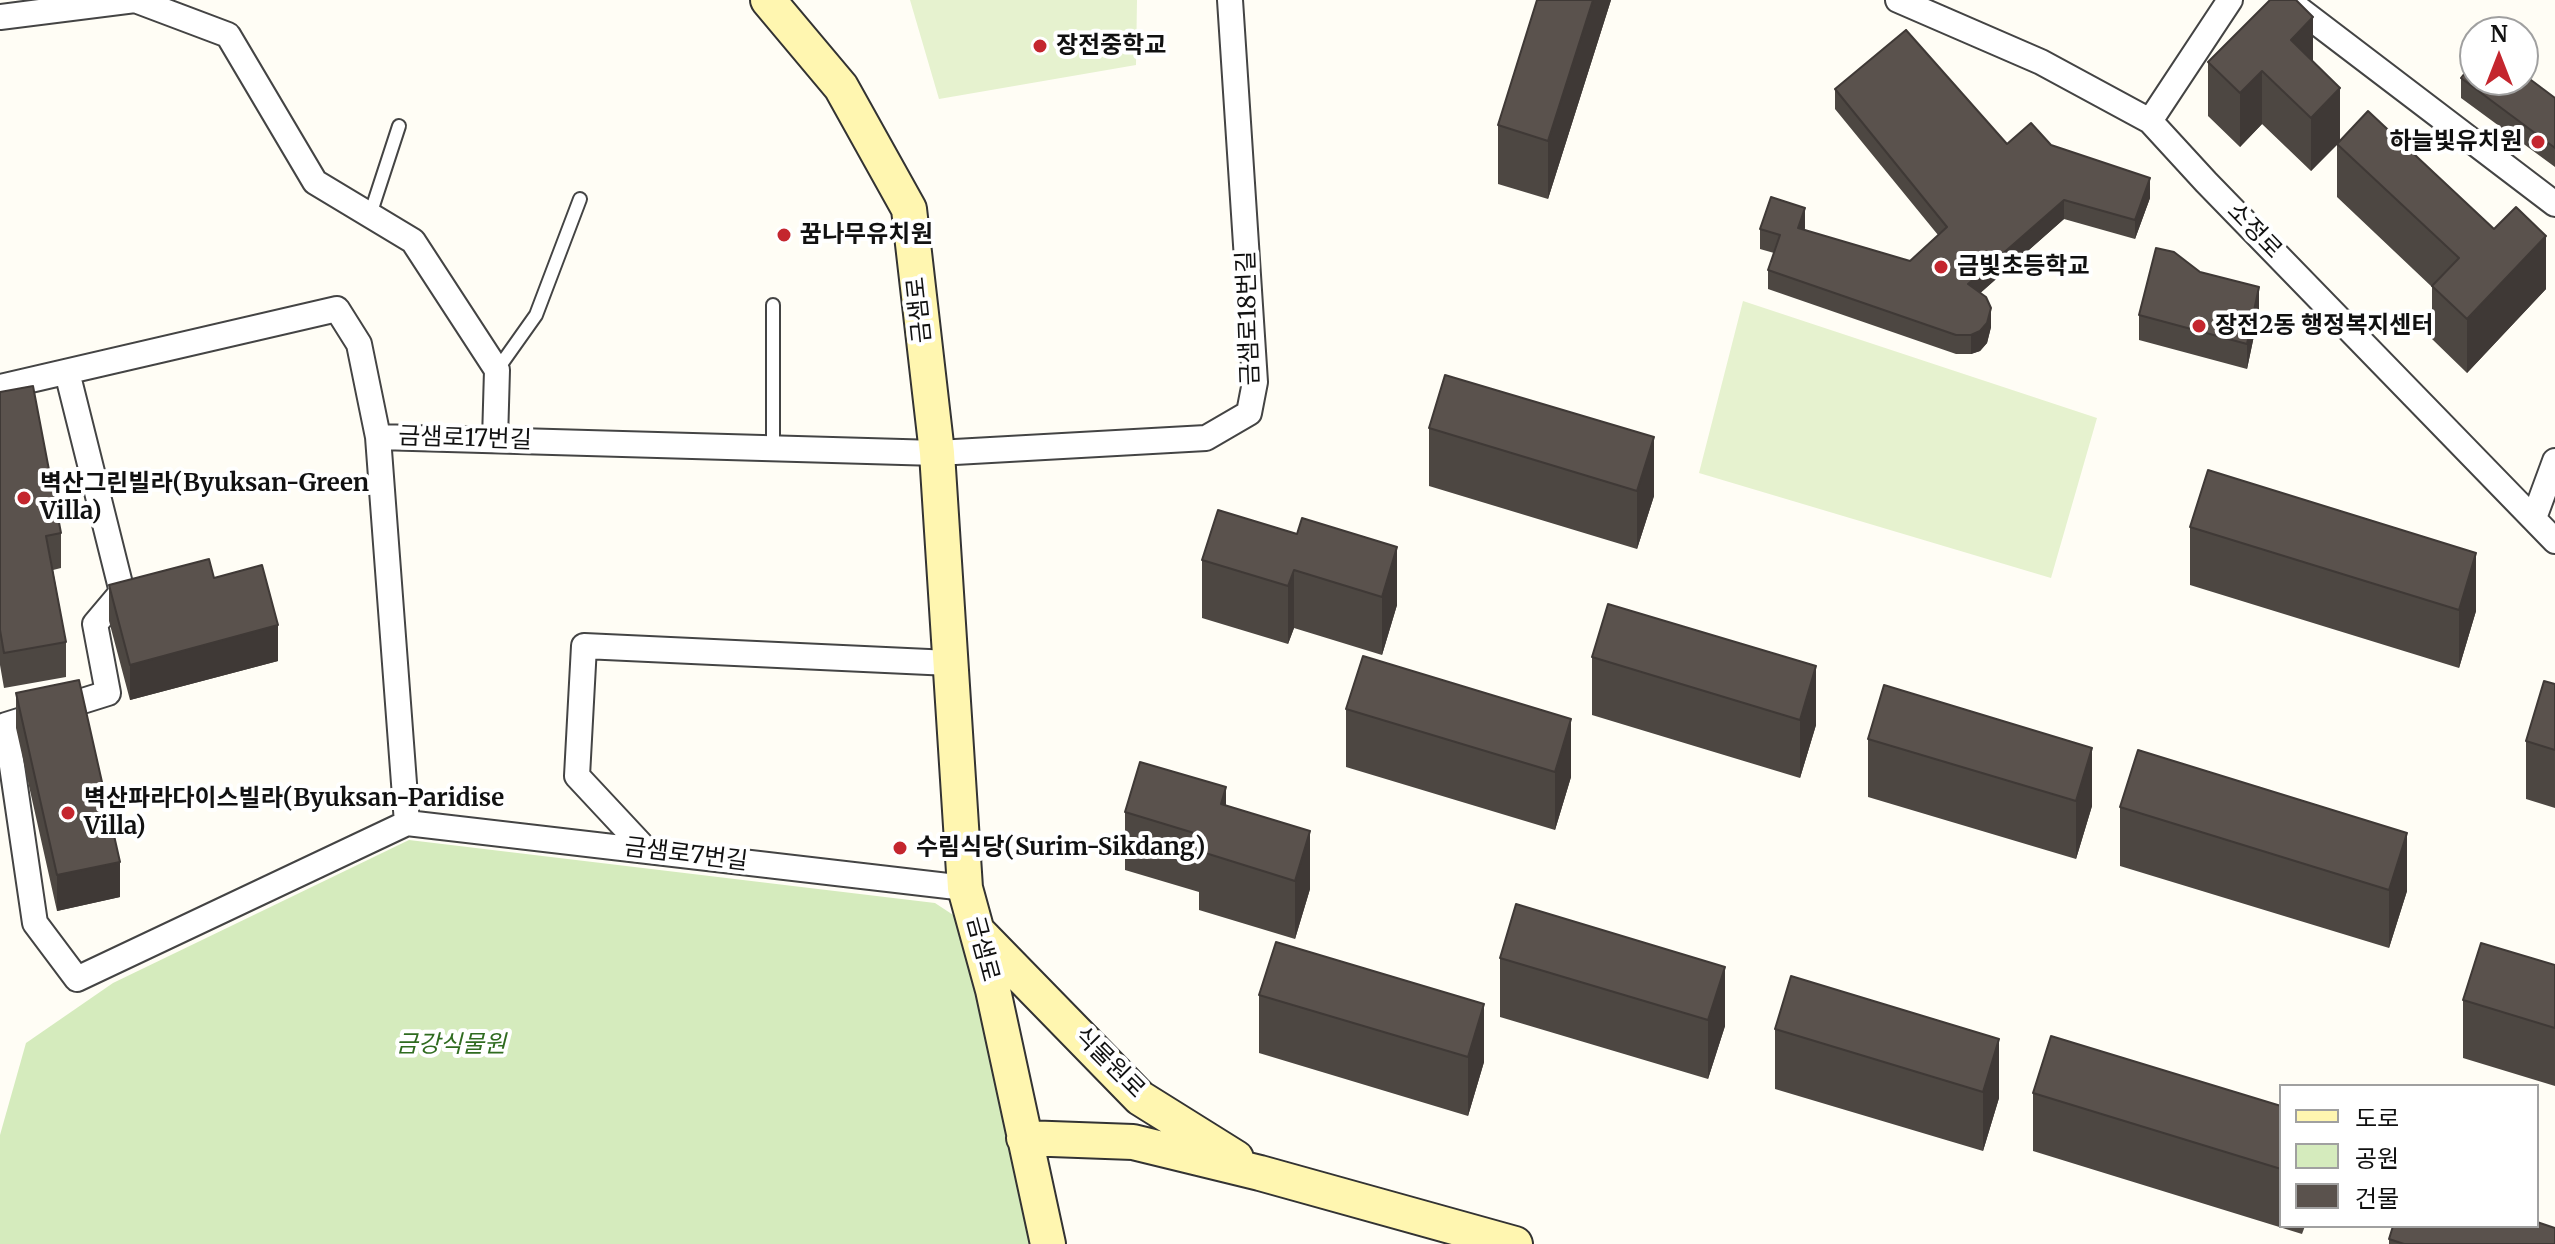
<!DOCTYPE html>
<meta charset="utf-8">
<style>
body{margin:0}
#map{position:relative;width:2555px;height:1244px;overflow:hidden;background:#fffdf5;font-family:Merriweather,"Noto Sans KR",serif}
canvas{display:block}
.legend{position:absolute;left:2279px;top:1084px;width:260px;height:144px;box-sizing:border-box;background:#fff;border:2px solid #a0a0a0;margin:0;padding:10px 14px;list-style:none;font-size:24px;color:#111}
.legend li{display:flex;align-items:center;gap:16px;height:40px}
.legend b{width:40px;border:2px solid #a0a0a0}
.north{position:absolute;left:2459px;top:16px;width:80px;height:80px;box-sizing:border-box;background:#fff;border:2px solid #a0a0a0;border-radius:50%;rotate:0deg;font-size:22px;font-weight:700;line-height:32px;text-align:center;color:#111}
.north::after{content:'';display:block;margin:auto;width:28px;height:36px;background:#c4262e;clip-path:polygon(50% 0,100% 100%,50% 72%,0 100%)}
</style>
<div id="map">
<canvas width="2555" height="1244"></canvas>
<ul class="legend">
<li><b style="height:10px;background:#fff6b0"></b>도로</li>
<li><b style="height:22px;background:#d5ebbd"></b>공원</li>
<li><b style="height:22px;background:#5a524d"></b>건물</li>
</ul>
<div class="north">N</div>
</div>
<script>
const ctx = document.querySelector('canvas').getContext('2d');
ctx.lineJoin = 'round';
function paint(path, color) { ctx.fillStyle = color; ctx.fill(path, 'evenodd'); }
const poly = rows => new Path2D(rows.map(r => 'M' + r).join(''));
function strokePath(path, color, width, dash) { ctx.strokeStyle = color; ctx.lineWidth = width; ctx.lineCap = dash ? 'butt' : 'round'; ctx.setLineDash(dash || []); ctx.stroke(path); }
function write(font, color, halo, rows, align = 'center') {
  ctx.font = font + ' Merriweather,"Noto Sans KR",serif'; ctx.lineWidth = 8; ctx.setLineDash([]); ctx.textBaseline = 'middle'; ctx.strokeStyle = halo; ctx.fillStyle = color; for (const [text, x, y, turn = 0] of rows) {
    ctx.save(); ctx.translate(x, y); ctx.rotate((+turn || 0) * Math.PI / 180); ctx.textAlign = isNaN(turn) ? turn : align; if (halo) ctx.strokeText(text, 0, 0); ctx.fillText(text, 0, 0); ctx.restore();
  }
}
const green = poly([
 [409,840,935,903,976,930,1047,1244,0,1244,0,1135,26,1043,113,983]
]);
const pitch = poly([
 [910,0,1137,0,1136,65,939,99],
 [1743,301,2097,418,2051,578,1699,473]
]);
const lane = poly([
 [370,215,399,126],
 [773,305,773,448],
 [497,370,536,315,580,199]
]);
const street = poly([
 [1898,0,2041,62,2150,121,2206,182,2555,541],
 [2287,0,2555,204],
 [0,17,135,0,228,35,315,182,413,241,497,370,495,440],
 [2150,121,2230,0],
 [67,372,122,592,95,624,108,693,6,725,35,923,77,979,407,823,965,888],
 [0,387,337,309,359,344,378,437,407,823],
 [378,437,937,453,1206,438,1249,413,1255,382,1230,0],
 [2534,518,2555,461],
 [647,851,577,776,584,646,950,663]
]);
const secondary = poly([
 [768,0,841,87,909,209,937,453,965,888,993,990,1048,1244],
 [979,933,1140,1098,1236,1158],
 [1024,1138,1133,1142,1260,1173,1515,1244]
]);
const wall = poly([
 [1537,0,1611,0,1548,199,1498,184,1498,125],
 [2208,62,2313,62,2340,141,2546,289,2467,373,2432,339,2432,287,2337,197,2337,144,2311,171,2262,124,2240,147,2208,116],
 [2461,78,2555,98,2555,167,2461,98],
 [1835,89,2007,144,2051,145,2150,198,2135,239,2064,219,1980,293,1991,327,1987,343,1980,351,1971,354,1956,354,1768,289,1768,270,1774,253,1760,249,1760,229,1805,228,1804,230,1910,261,1938,235,1835,109],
 [2200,272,2259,312,2247,369,2139,340,2139,315],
 [0,392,61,533,61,568,53,570,66,642,66,677,4,688,0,665],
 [1429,428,1654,496,1637,549,1429,486],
 [1218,510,1397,605,1382,655,1294,628,1288,644,1202,618,1202,560],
 [2190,527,2476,611,2459,668,2190,585],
 [214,578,278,661,130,700,109,621,109,585],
 [1592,657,1816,725,1800,778,1592,715],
 [2555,684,2555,808,2526,799,2526,741],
 [16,693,120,897,57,911,16,728],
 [1346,709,1571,777,1555,830,1346,767],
 [1868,739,2092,806,2076,859,1868,797],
 [1226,805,1310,889,1295,939,1199,910,1199,892,1125,870,1125,812],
 [2120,807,2407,891,2389,948,2120,866],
 [1516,904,1725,1026,1708,1079,1500,1017,1500,958],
 [2555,965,2555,1086,2463,1058,2463,1000],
 [1791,976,1999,1098,1983,1151,1775,1089,1775,1029],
 [1259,995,1484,1062,1468,1116,1259,1053],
 [2033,1093,2281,1106,2281,1226,2305,1226,2302,1234,2033,1151],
 [2389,1239,2555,1244,2389,1244]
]);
const shadedWall = poly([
 [1593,0,1611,0,1548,199,1548,141],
 [2313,17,2313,71,2291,40],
 [2262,71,2262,124,2240,147,2240,93],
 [2340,88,2340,142,2311,171,2311,118],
 [2150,178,2150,198,2135,239,2135,220],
 [2064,200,2064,219,1968,304,1968,284],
 [1805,208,1805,228,1798,247,1798,228],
 [2546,236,2546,289,2467,373,2467,319],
 [2259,287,2259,312,2247,369,2247,344],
 [1991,308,1991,327,1987,343,1980,351,1971,354,1971,335],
 [1654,437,1654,496,1637,549,1637,491],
 [1397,547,1397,605,1382,655,1382,597],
 [2476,553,2476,611,2459,668,2459,610],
 [1294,570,1294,628,1288,644,1288,586],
 [278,625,278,661,130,700,130,665],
 [1816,666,1816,725,1800,778,1800,720],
 [1571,719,1571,777,1555,830,1555,772],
 [2092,748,2092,806,2076,859,2076,801],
 [1226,787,1226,846,1221,804],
 [1310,831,1310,889,1295,939,1295,881],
 [2407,833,2407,891,2389,948,2389,890],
 [120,862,120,897,57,911,57,875],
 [1725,967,1725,1026,1708,1079,1708,1020],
 [1484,1004,1484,1062,1468,1116,1468,1057],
 [1999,1039,1999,1098,1983,1151,1983,1092]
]);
const building = poly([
 [1537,0,1593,0,1548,141,1498,125,1537,0],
 [2270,0,2296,0,2313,17,2291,40,2340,88,2311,118,2262,71,2240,93,2208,62,2270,0],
 [1906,30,2007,144,2031,123,2051,145,2150,178,2135,220,2064,200,1968,284,1986,297,1991,308,1987,323,1980,331,1971,335,1956,335,1768,270,1780,235,1760,229,1771,197,1805,208,1798,228,1910,261,1947,227,1835,89,1906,30],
 [2475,60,2475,80,2523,80,2523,74,2555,98,2555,148,2461,78,2475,60],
 [2368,111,2494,229,2516,207,2546,236,2467,319,2432,286,2459,258,2337,144,2368,111],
 [2156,248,2174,252,2200,272,2259,287,2247,344,2139,315,2156,248],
 [1445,375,1654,437,1637,491,1429,428,1445,375],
 [33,386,61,533,46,536,66,642,4,653,0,630,0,392,33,386],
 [2208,470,2476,553,2459,610,2190,527,2208,470],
 [1218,510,1297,534,1302,518,1397,547,1382,597,1294,570,1288,586,1202,560,1218,510],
 [209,559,214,578,262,565,278,625,130,665,109,585,209,559],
 [1608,604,1816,666,1800,720,1592,657,1608,604],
 [1363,656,1571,719,1555,772,1346,709,1363,656],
 [79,680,120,862,57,875,16,693,79,680],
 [2544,681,2555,684,2555,750,2526,741,2544,681],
 [1884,685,2092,748,2076,801,1868,739,1884,685],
 [2138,750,2407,833,2389,890,2120,807,2138,750],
 [1140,762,1226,787,1221,804,1310,831,1295,881,1199,851,1204,836,1125,812,1140,762],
 [1516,904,1725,967,1708,1020,1500,958,1516,904],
 [1276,942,1484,1004,1468,1057,1259,995,1276,942],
 [2481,943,2555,965,2555,1028,2463,1000,2481,943],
 [1791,976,1999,1039,1983,1092,1775,1029,1791,976],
 [2051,1036,2281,1106,2281,1169,2033,1093,2051,1036],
 [2537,1222,2555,1228,2555,1244,2404,1244,2389,1239,2393,1226,2537,1226,2537,1222]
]);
const markers = [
 [1040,46,8,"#c4262e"],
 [2538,142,8,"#c4262e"],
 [784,235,8,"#c4262e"],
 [1941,267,8,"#c4262e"],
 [2199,326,8,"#c4262e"],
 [24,498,8,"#c4262e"],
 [68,813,8,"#c4262e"],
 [900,848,8,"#c4262e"]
];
const poiNames = [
 ["장전중학교",1056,46],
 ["하늘빛유치원",2522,142,"right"],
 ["꿈나무유치원",800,235],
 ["금빛초등학교",1957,267],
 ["장전2동 행정복지센터",2215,326],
 ["벽산그린빌라(Byuksan-Green",40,484],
 ["Villa)",40,512],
 ["벽산파라다이스빌라(Byuksan-Paridise",84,799],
 ["Villa)",84,827],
 ["수림식당(Surim-Sikdang)",916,848]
];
const streetNames = [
 ["소정로",2254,231,46],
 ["금샘로",920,310,-96],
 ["금샘로18번길",1249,318,-92],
 ["금샘로17번길",465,439,2],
 ["금샘로7번길",686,855,7],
 ["금샘로",982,949,75],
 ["식물원로",1109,1063,45]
];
const parkNames = [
 ["금강식물원",451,1045]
];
paint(green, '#d5ebbd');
paint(pitch, '#e6f2cf');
strokePath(lane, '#444', 16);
strokePath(street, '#444', 28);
strokePath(secondary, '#333', 38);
strokePath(lane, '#fff', 12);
strokePath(street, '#fff', 24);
strokePath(secondary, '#fff6b0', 34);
paint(wall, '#4d4742');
paint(shadedWall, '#3f3936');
paint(building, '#5a524d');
strokePath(building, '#3f3936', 2);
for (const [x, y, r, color] of markers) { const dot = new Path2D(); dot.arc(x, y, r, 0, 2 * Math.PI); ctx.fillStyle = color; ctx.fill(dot); strokePath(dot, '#fff', 3); }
write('bold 24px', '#111', '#fff', poiNames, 'left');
write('24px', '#111', '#fff', streetNames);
write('italic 24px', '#2f6b1f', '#fff', parkNames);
</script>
